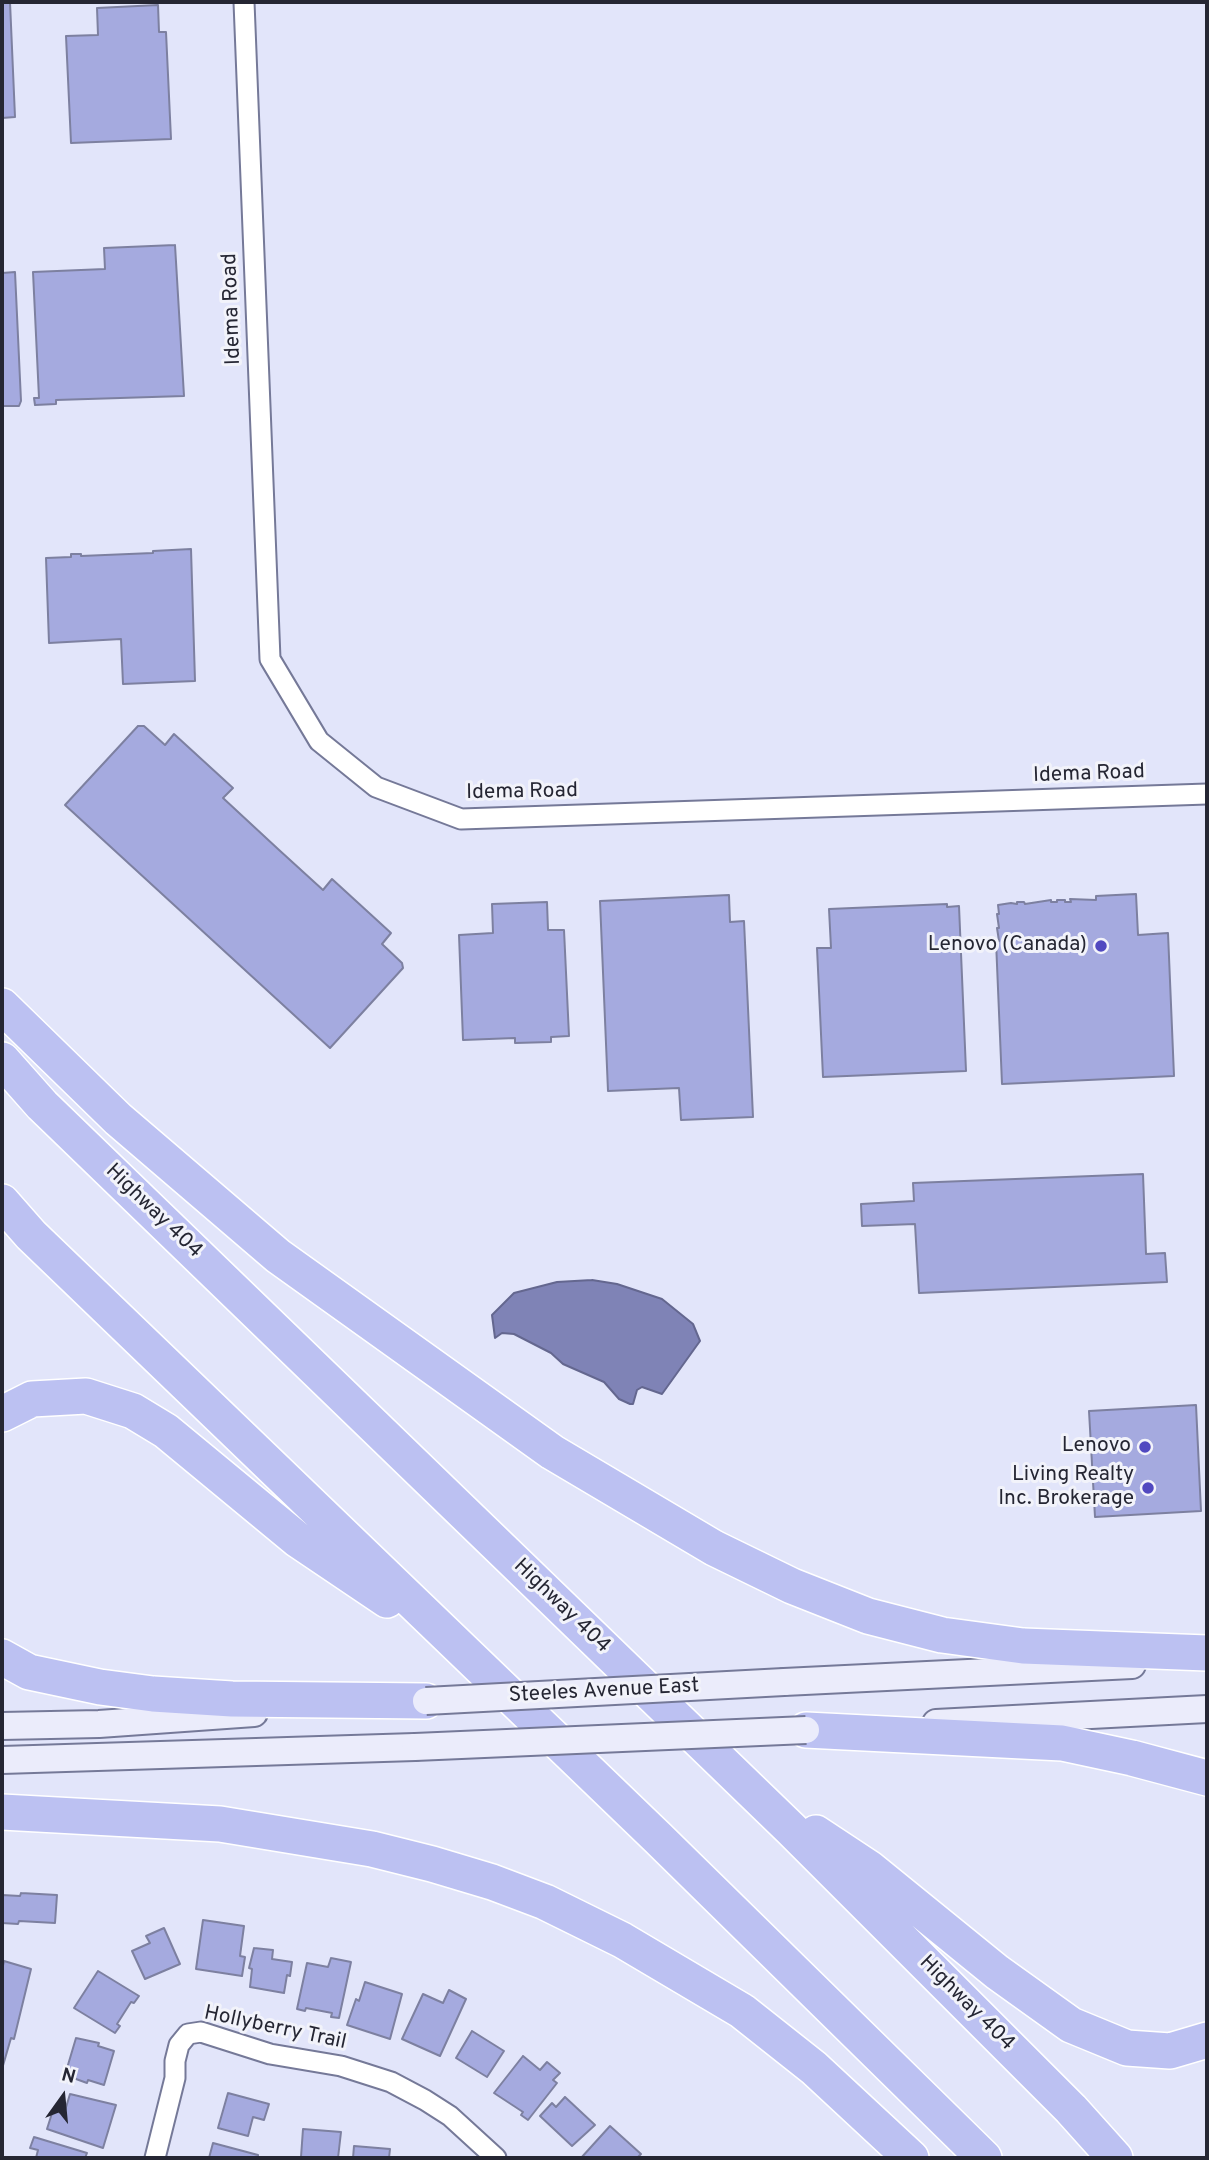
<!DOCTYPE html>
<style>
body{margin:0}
#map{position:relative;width:1209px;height:2160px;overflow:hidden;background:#e2e5fa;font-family:Overpass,sans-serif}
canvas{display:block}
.frame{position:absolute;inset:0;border:4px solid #252633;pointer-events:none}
.north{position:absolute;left:28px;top:2062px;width:70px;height:70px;-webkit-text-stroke:5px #f2f3fa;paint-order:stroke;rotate:15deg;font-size:19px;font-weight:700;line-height:28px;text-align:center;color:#252633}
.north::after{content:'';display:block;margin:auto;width:24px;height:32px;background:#252633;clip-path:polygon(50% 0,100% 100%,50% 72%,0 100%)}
</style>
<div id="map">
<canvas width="1209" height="2160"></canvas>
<div class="frame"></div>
<div class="north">N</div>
</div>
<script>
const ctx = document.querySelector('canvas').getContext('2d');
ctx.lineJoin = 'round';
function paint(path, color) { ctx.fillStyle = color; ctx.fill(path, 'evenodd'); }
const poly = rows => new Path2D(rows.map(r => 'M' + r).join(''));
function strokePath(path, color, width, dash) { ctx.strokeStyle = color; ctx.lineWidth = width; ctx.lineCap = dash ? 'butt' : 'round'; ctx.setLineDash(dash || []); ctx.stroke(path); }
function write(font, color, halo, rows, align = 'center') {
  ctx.font = font + ' Overpass,sans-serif'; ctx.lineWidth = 6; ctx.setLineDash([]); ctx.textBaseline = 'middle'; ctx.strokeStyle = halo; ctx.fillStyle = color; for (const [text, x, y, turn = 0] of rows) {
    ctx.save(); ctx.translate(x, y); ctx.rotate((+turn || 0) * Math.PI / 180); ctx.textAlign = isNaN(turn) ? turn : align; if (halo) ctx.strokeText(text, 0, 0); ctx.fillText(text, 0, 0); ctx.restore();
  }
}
const water = poly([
 [592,1280,617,1284,662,1299,693,1324,700,1341,662,1394,642,1387,637,1390,633,1404,630,1404,619,1399,604,1382,563,1364,551,1353,514,1334,502,1333,495,1338,492,1315,514,1293,557,1282,592,1280]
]);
const building = poly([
 [2,2,10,2,15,117,2,118,2,2],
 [158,5,159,32,166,32,171,139,71,143,66,36,98,35,97,8,158,5],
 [175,245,184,396,56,400,56,404,35,405,34,398,39,398,33,272,105,269,104,248,175,245],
 [15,272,21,401,19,406,2,406,2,273,15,272],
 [191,549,195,681,123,684,121,639,49,643,46,558,71,557,71,554,81,554,81,556,153,553,153,551,191,549],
 [138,726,144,726,165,745,174,734,233,788,223,798,278,849,323,890,332,879,391,933,382,944,402,963,403,968,330,1048,65,805,138,726],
 [1136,894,1138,935,1168,933,1174,1076,1002,1084,996,941,999,941,997,928,999,928,997,914,999,914,998,905,1011,903,1017,904,1017,902,1024,902,1025,904,1051,900,1051,902,1057,902,1057,900,1065,900,1065,902,1071,902,1070,899,1096,900,1096,896,1136,894],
 [729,895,730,922,744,921,753,1117,681,1120,679,1088,608,1091,600,901,729,895],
 [547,902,548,930,564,930,569,1036,551,1037,551,1042,515,1043,515,1038,463,1040,459,935,493,933,492,904,547,902],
 [947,904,947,907,959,906,966,1071,823,1077,817,948,831,948,829,909,947,904],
 [1143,1174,1146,1254,1165,1253,1167,1282,919,1293,915,1224,862,1226,861,1204,914,1201,913,1183,1143,1174],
 [1196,1405,1201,1511,1095,1517,1089,1411,1196,1405],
 [21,1893,57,1895,55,1923,19,1921,18,1924,2,1923,2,1895,20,1896,21,1893],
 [203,1920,244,1926,240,1956,245,1957,242,1976,196,1969,203,1920],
 [164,1928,180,1964,145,1979,132,1951,150,1943,146,1936,164,1928],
 [254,1948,273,1950,272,1959,292,1962,290,1976,287,1975,284,1993,250,1987,252,1969,249,1968,254,1948],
 [331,1958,351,1962,339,2018,331,2017,332,2013,306,2008,305,2011,297,2009,307,1963,328,1967,331,1958],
 [4,1961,31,1969,14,2039,11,2038,2,2069,2,1970,4,1961],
 [98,1971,139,1996,134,2003,131,2002,117,2024,120,2026,115,2033,74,2008,98,1971],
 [365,1982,402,1994,390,2039,347,2025,356,1999,359,2001,365,1982],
 [449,1990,466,1999,440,2056,402,2039,423,1994,443,2003,449,1990],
 [472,2031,504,2051,487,2077,456,2058,472,2031],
 [76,2038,99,2043,98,2046,114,2051,104,2085,88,2080,87,2083,65,2075,76,2038],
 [523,2056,540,2070,547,2062,560,2073,553,2080,557,2083,528,2120,521,2115,523,2112,494,2093,523,2056],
 [228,2093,269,2104,264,2120,253,2117,248,2136,218,2128,228,2093],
 [70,2094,116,2105,103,2148,47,2129,53,2110,64,2114,70,2094],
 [565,2097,595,2125,572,2146,540,2116,552,2103,556,2107,565,2097],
 [610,2126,641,2154,637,2158,581,2158,610,2126],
 [303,2129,341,2132,338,2158,301,2157,303,2129],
 [34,2137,87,2153,85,2158,36,2158,38,2150,30,2148,34,2137],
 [213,2143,258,2155,258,2158,209,2158,213,2143],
 [354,2146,390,2149,389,2158,353,2158,354,2146]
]);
const street = poly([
 [244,2,270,659,319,741,376,787,461,819,1207,794],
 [155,2158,175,2078,175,2061,179,2045,188,2034,201,2032,270,2054,341,2066,391,2082,425,2100,450,2116,496,2158]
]);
const secondary = poly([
 [784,1682,1132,1665],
 [936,1723,1207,1709],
 [2,1726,99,1724,254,1713],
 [2,1760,415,1747]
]);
const highway = poly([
 [2,1006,118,1119,278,1256,552,1452,714,1548,792,1586,868,1616,942,1635,1023,1646,1207,1653],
 [2,1060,42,1105,791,1829,1071,2109,1115,2158],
 [2,1202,31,1235,658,1838,984,2158],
 [2,1414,32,1399,86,1396,133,1411,166,1431,298,1540,387,1600],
 [2,1657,29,1672,100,1687,153,1694,232,1699,426,1701],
 [806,1730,1062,1743,1132,1758,1207,1778],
 [2,1812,220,1824,372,1849,432,1864,492,1882,545,1902,622,1940,742,2011,814,2068,911,2158],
 [816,1833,869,1868,997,1972,1071,2025,1127,2048,1170,2051,1207,2040]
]);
const secondaryBridge = poly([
 [426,1701,784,1682],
 [415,1747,806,1730]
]);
const markers = [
 [1101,946,7,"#5149c0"],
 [1145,1447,7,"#5149c0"],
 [1148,1488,7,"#5149c0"]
];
const streetNames = [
 ["Idema Road",233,309,-92],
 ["Idema Road",1089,775,-2],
 ["Idema Road",522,793,-1],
 ["Highway 404",153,1212,44],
 ["Highway 404",561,1607,44],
 ["Steeles Avenue East",604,1692,-3],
 ["Highway 404",966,2004,45],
 ["Hollyberry Trail",275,2029,12]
];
const poiNames = [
 ["Lenovo (Canada)",1087,946],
 ["Lenovo",1131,1447],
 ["Living Realty",1134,1476],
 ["Inc. Brokerage",1134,1500]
];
paint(water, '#7f83b6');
strokePath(water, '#64678f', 2);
paint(building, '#a5aadf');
strokePath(building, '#7d80a0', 2);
strokePath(street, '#757998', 23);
strokePath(secondary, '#757998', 30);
strokePath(highway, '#fff', 38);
strokePath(street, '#fff', 19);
strokePath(secondary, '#ebecfb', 26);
strokePath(highway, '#bcc1f2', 35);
strokePath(secondaryBridge, '#757998', 30, []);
strokePath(secondaryBridge, '#ebecfb', 26);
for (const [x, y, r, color] of markers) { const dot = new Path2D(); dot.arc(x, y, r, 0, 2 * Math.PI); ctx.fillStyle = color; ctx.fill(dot); strokePath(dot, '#f2f3fa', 2.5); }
write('21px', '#252633', '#f2f3fa', streetNames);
write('21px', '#252633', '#f2f3fa', poiNames, 'right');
</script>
